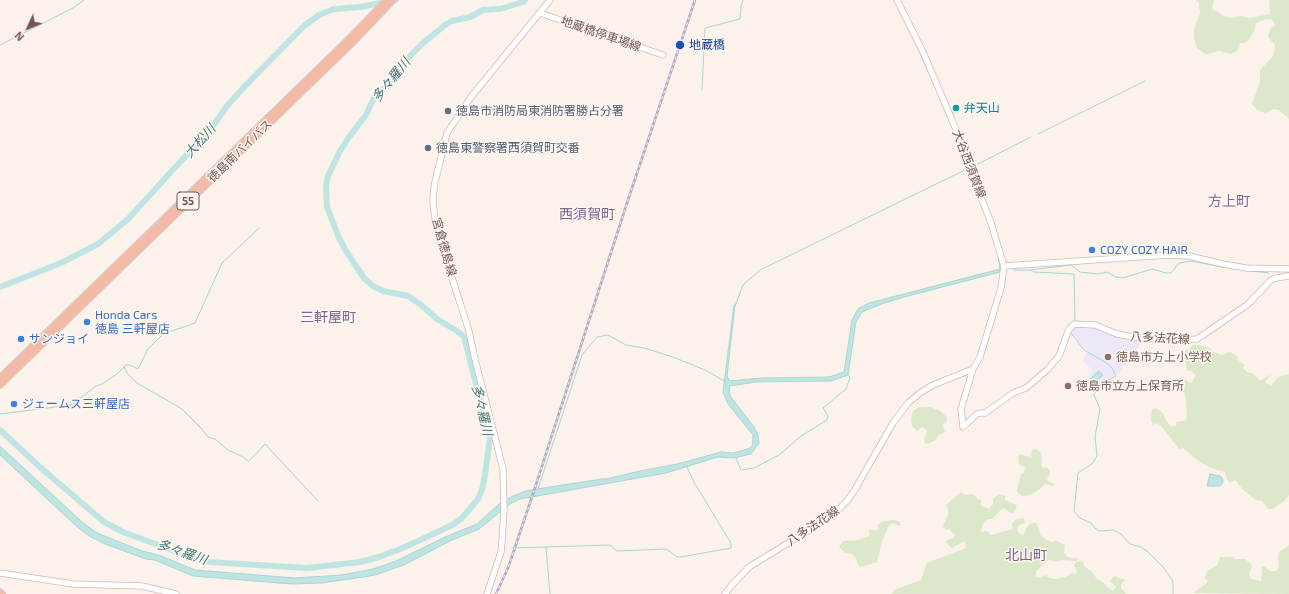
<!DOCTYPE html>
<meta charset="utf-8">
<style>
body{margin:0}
#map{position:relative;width:1289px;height:594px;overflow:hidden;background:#fbf2eb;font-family:"Exo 2",sans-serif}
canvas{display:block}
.north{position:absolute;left:8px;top:8px;width:40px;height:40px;-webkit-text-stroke:3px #fef6f1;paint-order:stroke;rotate:226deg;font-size:11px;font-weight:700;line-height:16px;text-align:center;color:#75554f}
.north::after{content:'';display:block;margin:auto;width:14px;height:18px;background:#75554f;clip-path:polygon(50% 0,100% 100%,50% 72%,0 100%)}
</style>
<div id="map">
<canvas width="1289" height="594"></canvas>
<div class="north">N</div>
</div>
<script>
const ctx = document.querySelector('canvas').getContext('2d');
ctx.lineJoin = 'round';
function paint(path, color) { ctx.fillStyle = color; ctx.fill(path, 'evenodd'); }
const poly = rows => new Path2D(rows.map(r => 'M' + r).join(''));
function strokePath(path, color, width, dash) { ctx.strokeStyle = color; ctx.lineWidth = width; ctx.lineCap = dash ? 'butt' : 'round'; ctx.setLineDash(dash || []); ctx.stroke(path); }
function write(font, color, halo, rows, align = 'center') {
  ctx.font = font + ' "Exo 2","Noto Sans JP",sans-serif'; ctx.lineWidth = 3; ctx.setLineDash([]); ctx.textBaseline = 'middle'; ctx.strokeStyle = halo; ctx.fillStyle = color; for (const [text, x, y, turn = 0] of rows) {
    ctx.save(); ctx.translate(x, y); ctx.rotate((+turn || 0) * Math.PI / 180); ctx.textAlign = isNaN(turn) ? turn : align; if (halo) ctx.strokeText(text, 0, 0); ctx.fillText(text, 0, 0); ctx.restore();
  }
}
const education = poly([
 [1075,326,1092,326,1139,339,1139,346,1136,351,1119,373,1105,381,1096,389,1086,379,1093,371,1082,360,1089,351,1084,348,1072,334,1072,330]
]);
const green = poly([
 [1196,0,1214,0,1212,9,1226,17,1233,18,1240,16,1250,18,1270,14,1269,0,1289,0,1289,119,1279,110,1274,109,1265,113,1257,110,1252,104,1260,82,1260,70,1274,55,1275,45,1268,37,1270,29,1275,25,1272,19,1266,19,1256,23,1255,29,1250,38,1245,43,1239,43,1240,46,1237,51,1231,54,1219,51,1206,54,1197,48,1194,38,1194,29,1200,13,1199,3],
 [954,104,960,105,960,109,959,112,953,114,950,109],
 [1193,345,1198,345,1210,348,1212,351,1221,355,1230,352,1237,356,1238,360,1245,365,1243,368,1247,372,1254,374,1260,381,1271,374,1265,382,1271,386,1278,377,1289,374,1289,495,1284,501,1273,509,1268,509,1262,501,1256,500,1243,490,1235,480,1230,483,1227,479,1225,472,1211,468,1197,460,1183,448,1179,449,1162,427,1157,423,1153,425,1151,420,1152,410,1156,408,1163,413,1166,420,1171,427,1176,426,1176,422,1184,421,1187,418,1186,399,1184,392,1185,380,1191,383,1196,375,1191,371,1187,370,1184,356,1185,350,1190,349],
 [919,407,930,407,940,411,947,417,946,423,942,424,945,432,939,435,936,440,930,443,926,444,924,441,927,430,922,427,917,431,912,426,911,419,913,411],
 [1037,449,1041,453,1042,462,1041,465,1044,469,1046,467,1050,470,1050,474,1047,479,1049,482,1056,484,1052,486,1045,484,1039,490,1030,495,1022,496,1017,492,1017,490,1021,474,1024,473,1025,467,1019,465,1018,454,1031,457,1032,450],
 [961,492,965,495,973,494,978,499,982,500,980,505,989,509,993,504,993,499,999,494,1005,496,1005,500,1015,504,1017,506,1013,514,1003,508,992,519,988,519,983,524,981,532,987,531,991,535,1013,529,1012,524,1016,519,1024,518,1025,523,1019,525,1017,530,1019,533,1023,536,1026,529,1030,524,1036,522,1041,536,1051,542,1057,541,1065,545,1064,553,1068,557,1080,559,1076,561,1062,560,1057,562,1049,560,1037,570,1035,576,1038,578,1046,575,1049,578,1056,579,1066,577,1071,573,1076,574,1077,570,1074,566,1076,562,1082,561,1085,567,1091,571,1097,579,1103,582,1107,587,1113,591,1116,587,1110,581,1114,576,1125,580,1121,584,1121,588,1126,594,892,594,894,590,921,580,927,563,966,548,965,541,952,548,949,546,946,541,953,538,955,535,949,529,946,530,943,526,949,512,946,505],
 [895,520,900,522,901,525,898,526,893,523,889,525,882,541,877,562,860,567,857,563,856,558,852,554,845,553,839,547,843,541,859,540,869,536,870,534,868,530,871,529,876,531,879,529,877,525,884,521],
 [1289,545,1289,594,1193,593,1208,582,1205,578,1207,571,1217,566,1220,557,1233,557,1234,559,1245,559,1251,564,1252,568,1250,570,1249,575,1251,579,1261,581,1262,567,1265,567,1270,571,1275,571,1278,569,1279,565,1278,557,1279,552]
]);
const water = poly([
 [1000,269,1000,272,908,296,884,303,862,312,856,322,848,375,831,381,756,382,730,386,729,392,731,397,754,427,758,435,759,443,751,454,734,458,718,457,666,473,520,499,510,504,479,529,450,541,404,565,375,575,363,577,322,583,292,584,193,576,155,560,146,559,105,544,89,536,75,525,0,455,0,446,82,522,97,533,142,551,159,555,195,570,295,578,342,575,373,569,396,561,445,537,477,524,499,504,513,496,525,491,601,479,606,479,640,471,677,464,721,452,733,453,748,449,752,446,753,440,753,435,728,404,723,392,734,305,735,305,727,376,729,381,762,378,829,377,844,372,852,320,858,309,869,303,1000,269],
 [1099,371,1103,375,1093,383,1090,379,1099,371],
 [1210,474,1220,476,1223,479,1223,482,1221,485,1218,486,1207,486,1210,474]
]);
const stream = poly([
 [897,6,915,42,939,96,957,139,974,187],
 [0,45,73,8,84,0],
 [702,90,705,28,740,19,741,7,743,0],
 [1038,134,1145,81],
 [972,167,1031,137],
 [998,254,1000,270],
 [1013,270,1030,270,1071,265,1080,272,1098,274,1107,272,1116,277,1123,278,1152,269,1166,273,1171,273,1179,263,1191,261,1233,269,1269,273],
 [1030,270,1034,272,1074,274,1075,321],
 [735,306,743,285,760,270,967,169],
 [1071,333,1084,350,1105,362,1112,368,1116,376,1105,382,1098,388,1094,395,1100,409,1095,437,1097,456,1093,463,1078,473,1074,511,1080,518,1091,523,1096,529,1099,531,1113,530,1121,534,1130,544,1141,547,1147,551,1164,568,1172,580,1173,583,1173,594],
 [124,367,128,374,137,383,182,409,201,428,208,437,215,439,228,450,243,457,248,461,249,461,265,444,318,501],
 [0,414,71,405,96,386,102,384,117,374,126,365,130,365,138,369,148,349,163,334,195,323,222,263,259,228],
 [736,458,741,470,754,468,779,455,801,436,827,420,828,416,823,408,846,389,850,378,848,374],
 [538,489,582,355,597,337,608,335,626,345,644,348,673,357,705,370,726,382],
 [546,547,550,594],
 [512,548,610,545,617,551,666,549,677,557,681,557,731,548,731,543,695,484,687,467]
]);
const river = poly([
 [0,287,61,263,98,244,128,219,213,126,227,106,245,86,304,26,319,15,334,9,360,7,396,0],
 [0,430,41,468,104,522,123,532,196,559,209,562,307,568,360,562,379,557,400,549,427,537,454,524,462,518,478,499,482,490,485,475,490,438,464,337,457,331,437,319,420,304,408,296,383,291,373,286,364,278,346,251,339,238,327,207,326,186,328,176,340,151,349,137,366,115,374,98,378,93,389,85,394,73,399,67,422,44,445,25,452,21,470,17,483,10,500,9,523,2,525,0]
]);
const secondary = poly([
 [540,13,663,55],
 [1004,266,1169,255,1189,256,1223,264,1246,268,1289,269],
 [973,369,961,409,963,427,977,414,980,413,985,413,1013,393,1026,388,1048,369,1059,356,1069,329,1074,324,1095,325,1117,334,1133,337,1166,340,1197,339,1247,305,1271,280,1276,278,1289,276],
 [0,573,73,584,142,586,176,594],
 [487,594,501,552,502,541,504,509,503,469,474,355,469,331,437,231,433,204,433,196,435,182,447,133,471,97,550,0],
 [725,594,732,585,749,567,824,521,837,511,847,501,854,491,893,423,908,403,920,393,933,385,973,369,980,357,1001,288,1004,266,991,223,969,166,960,139,933,75,922,50,897,0]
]);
const trunk = poly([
 [0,378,350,38,387,0],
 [0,385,353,42,393,0],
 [0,592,2,594]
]);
const rail = poly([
 [496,594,508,568,532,497,627,203,695,0]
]);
const markers = [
 [680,45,5,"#1a4fb4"],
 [956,108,4,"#0f9aa8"],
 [448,111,4,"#5c6f8a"],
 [428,148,4,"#5c6f8a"],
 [1092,250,4,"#3f7fe0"],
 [87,322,4,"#3f7fe0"],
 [21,339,4,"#3f7fe0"],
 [1108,357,4,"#8d6e63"],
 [1068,386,4,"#8d6e63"],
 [14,404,4,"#3f7fe0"]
];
const shields = [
 [188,201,22]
];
const shieldNames = [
 ["55",188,201]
];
const streetNames = [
 ["地蔵橋停車場線",601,34,19],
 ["徳島南バイパス",240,151,-44],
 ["大谷西須賀線",969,164,69],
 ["宮倉徳島線",444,247,74],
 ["八多法花線",1160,338,3],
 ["八多法花線",813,526,-34]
];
const transitNames = [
 ["地蔵橋",689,45]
];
const cultureNames = [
 ["弁天山",964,108]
];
const serviceNames = [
 ["徳島市消防局東消防署勝占分署",456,111],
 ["徳島東警察署西須賀町交番",436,148]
];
const shopNames = [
 ["COZY COZY HAIR",1100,250],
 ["Honda Cars",95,315],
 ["徳島 三軒屋店",95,329],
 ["サンジョイ",29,339],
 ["ジェームス三軒屋店",22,404]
];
const educationNames = [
 ["徳島市方上小学校",1116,357],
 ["徳島市立方上保育所",1076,386]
];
const waterNames = [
 ["多々羅川",391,80,-51],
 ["大松川",200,141,-48],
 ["多々羅川",482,410,77],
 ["多々羅川",182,552,19]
];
const quarterNames = [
 ["方上町",1229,201],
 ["西須賀町",587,214],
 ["三軒屋町",328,317],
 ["北山町",1026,555]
];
paint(education, '#eee7f8');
paint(green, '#dce8c9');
paint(water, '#c0e4e2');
strokePath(water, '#a7d5d3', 1);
strokePath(stream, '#a7d5d3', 1);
strokePath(river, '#c0e4e2', 6);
strokePath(secondary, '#d2b9b1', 7);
strokePath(trunk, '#d8cfce', 8);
strokePath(secondary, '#fff', 5.5);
strokePath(trunk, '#f2bba8', 6);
strokePath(rail, '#b2a9c5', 2.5);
strokePath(rail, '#fef6f1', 1, [3]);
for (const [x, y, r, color] of markers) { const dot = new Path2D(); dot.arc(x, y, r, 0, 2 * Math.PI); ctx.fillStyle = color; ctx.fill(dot); strokePath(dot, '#fef6f1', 1.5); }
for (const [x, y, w] of shields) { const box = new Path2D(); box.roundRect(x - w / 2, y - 9, w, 18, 3); ctx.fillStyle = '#fef6f1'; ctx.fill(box); strokePath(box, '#75554f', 1); }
write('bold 11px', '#75554f', null, shieldNames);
write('12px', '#75554f', '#fef6f1', streetNames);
write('12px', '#164399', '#fef6f1', transitNames, 'left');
write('12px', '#0d838f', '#fef6f1', cultureNames, 'left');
write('12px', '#4e5e75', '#fef6f1', serviceNames, 'left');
write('12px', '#366cbe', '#fef6f1', shopNames, 'left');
write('12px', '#785e54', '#fef6f1', educationNames, 'left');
write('italic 13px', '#437877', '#fef6f1', waterNames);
write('14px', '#7a6790', '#fef6f1', quarterNames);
</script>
